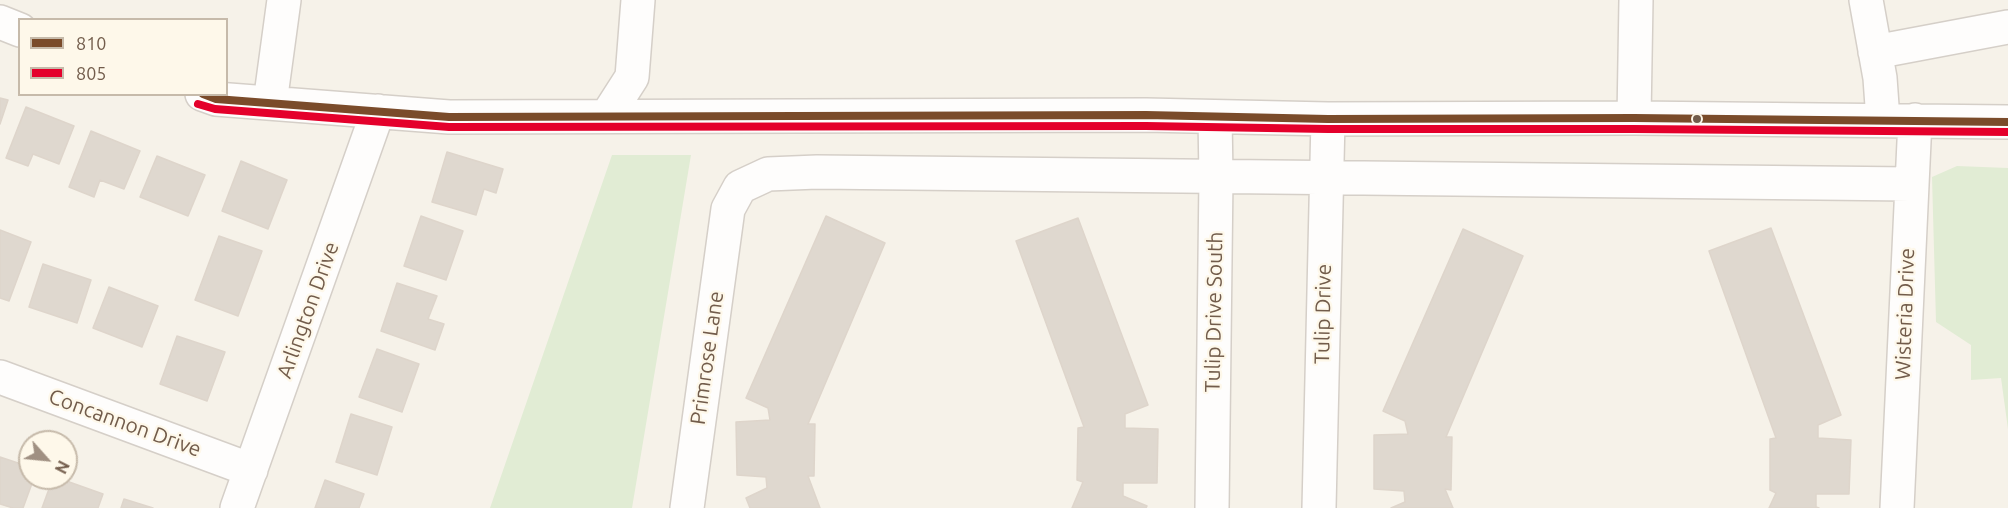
<!DOCTYPE html>
<style>
body{margin:0}
#map{position:relative;width:2008px;height:508px;overflow:hidden;background:#f6f2e9;font-family:Ubuntu,sans-serif}
canvas{display:block}
.legend{position:absolute;left:18px;top:18px;width:210px;height:78px;box-sizing:border-box;background:#fef8ea;border:2px solid #c6baaa;margin:0;padding:8px 10px;list-style:none;font-size:18px;color:#725c4b}
.legend li{display:flex;align-items:center;gap:12px;height:30px}
.legend b{width:30px;border:2px solid #c6baaa}
.north{position:absolute;left:18px;top:430px;width:60px;height:60px;box-sizing:border-box;background:#fef8ea;border:2px solid #c6baaa;border-radius:50%;rotate:117deg;font-size:16px;font-weight:700;line-height:24px;text-align:center;color:#725c4b}
.north::after{content:'';display:block;margin:auto;width:21px;height:27px;background:#a09082;clip-path:polygon(50% 0,100% 100%,50% 72%,0 100%)}
</style>
<div id="map">
<canvas width="2008" height="508"></canvas>
<ul class="legend">
<li><b style="height:8px;background:#7a4b2a"></b>810</li>
<li><b style="height:8px;background:#e4002b"></b>805</li>
</ul>
<div class="north">N</div>
</div>
<script>
const ctx = document.querySelector('canvas').getContext('2d');
ctx.lineJoin = 'round';
function paint(path, color) { ctx.fillStyle = color; ctx.fill(path, 'evenodd'); }
const poly = rows => new Path2D(rows.map(r => 'M' + r).join(''));
function strokePath(path, color, width, dash) { ctx.strokeStyle = color; ctx.lineWidth = width; ctx.lineCap = dash ? 'butt' : 'round'; ctx.setLineDash(dash || []); ctx.stroke(path); }
function write(font, color, halo, rows, align = 'center') {
  ctx.font = font + ' Ubuntu,sans-serif'; ctx.lineWidth = 4.5; ctx.setLineDash([]); ctx.textBaseline = 'middle'; ctx.strokeStyle = halo; ctx.fillStyle = color; for (const [text, x, y, turn = 0] of rows) {
    ctx.save(); ctx.translate(x, y); ctx.rotate((+turn || 0) * Math.PI / 180); ctx.textAlign = isNaN(turn) ? turn : align; if (halo) ctx.strokeText(text, 0, 0); ctx.fillText(text, 0, 0); ctx.restore();
  }
}
const green = poly([
 [612,155,691,155,632,508,490,508],
 [1957,166,2008,168,2008,429,2001,378,1971,380,1971,345,1936,322,1932,177]
]);
const building = poly([
 [0,98,8,100,0,124,0,98],
 [26,107,74,126,59,164,33,154,28,166,6,158,26,107],
 [91,131,140,151,124,189,100,180,94,197,69,187,91,131],
 [447,152,503,169,496,193,484,189,476,215,432,202,447,152],
 [157,156,205,175,188,216,140,197,157,156],
 [241,161,287,180,268,229,222,211,241,161],
 [421,216,463,231,446,280,404,266,421,216],
 [826,216,885,243,808,424,815,424,814,476,808,476,820,508,750,508,746,498,767,488,766,477,737,475,736,422,770,420,768,408,746,398,826,216],
 [1078,218,1148,405,1125,414,1125,428,1158,429,1157,483,1123,483,1123,496,1147,506,1146,508,1072,508,1083,482,1077,480,1078,428,1084,427,1016,241,1078,218],
 [1771,228,1841,415,1818,425,1818,438,1851,440,1849,494,1816,494,1816,507,1819,508,1769,508,1776,493,1770,490,1770,439,1776,438,1709,251,1771,228],
 [1463,229,1523,256,1446,437,1452,437,1451,490,1445,489,1453,508,1391,508,1405,502,1404,491,1374,489,1374,435,1408,434,1405,421,1383,411,1463,229],
 [0,230,31,242,9,301,0,298,0,230],
 [219,236,262,251,238,316,195,300,219,236],
 [43,264,91,280,77,323,29,307,43,264],
 [397,283,437,296,428,319,444,324,435,350,381,331,397,283],
 [109,287,158,306,142,347,93,328,109,287],
 [177,336,225,352,207,401,160,384,177,336],
 [377,349,419,364,402,412,359,397,377,349],
 [351,414,392,427,377,475,336,462,351,414],
 [0,457,30,467,30,478,34,478,23,508,13,508,0,504,0,457],
 [53,478,58,478,103,494,98,508,42,508,53,478],
 [325,480,364,494,359,508,315,508,325,480],
 [124,499,153,508,121,508,124,499]
]);
const minor = poly([
 [1866,0,1880,78,1883,120],
 [0,22,20,30],
 [1875,52,2008,27],
 [202,94,216,99,449,117,1146,115,1328,119,1634,118,2008,122],
 [270,103,284,0],
 [607,116,632,77,638,0],
 [1634,118,1636,0],
 [0,377,251,470],
 [237,508,378,111],
 [687,508,728,209,740,187,768,174,817,172,1910,184],
 [1212,508,1216,177,1215,117],
 [1319,508,1328,119],
 [1897,508,1915,120]
]);
const bus1 = poly([
 [203,94,216,99,449,117,1146,115,1328,119,1634,118,2008,122]
]);
const bus2 = poly([
 [198,104,215,109,449,127,1146,126,1328,129,1634,129,2008,132]
]);
const markers = [
 [1697,119,5,"#725c4b"]
];
const streetNames = [
 ["Arlington Drive",308,310,-70],
 ["Tulip Drive South",1214,312,-89],
 ["Tulip Drive",1323,314,-89],
 ["Wisteria Drive",1905,314,-88],
 ["Primrose Lane",707,358,-82],
 ["Concannon Drive",125,423,20]
];
paint(green, '#e1ecd4');
paint(building, '#dfd8cf');
strokePath(building, '#ded5cb', 1.5);
strokePath(minor, '#d5cfc8', 36);
strokePath(minor, '#fefdfc', 33);
strokePath(bus1, '#7a4b2a', 8);
strokePath(bus2, '#e4002b', 8);
for (const [x, y, r, color] of markers) { const dot = new Path2D(); dot.arc(x, y, r, 0, 2 * Math.PI); ctx.fillStyle = color; ctx.fill(dot); strokePath(dot, '#fef8ea', 2); }
write('21px', '#725c4b', '#fef8ea', streetNames);
</script>
